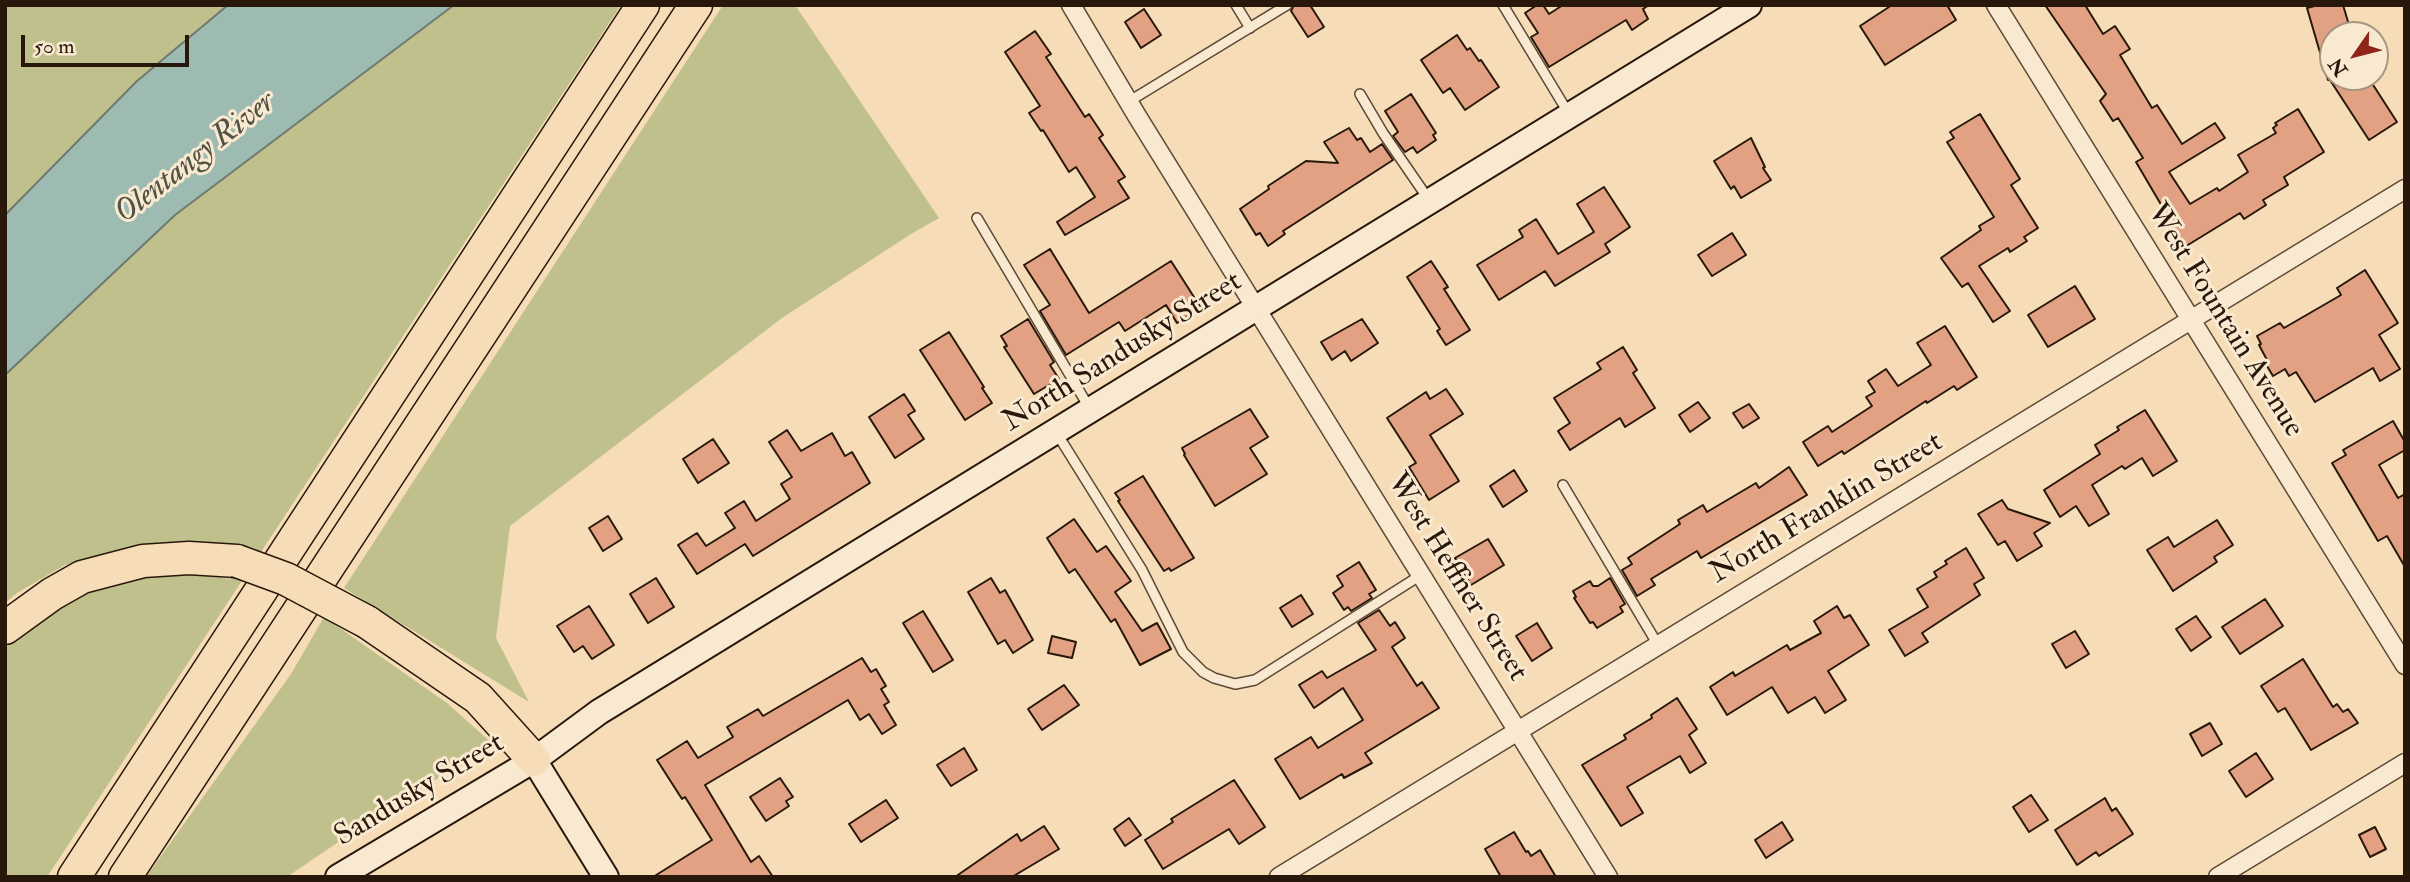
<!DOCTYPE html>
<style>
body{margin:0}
#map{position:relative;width:2410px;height:882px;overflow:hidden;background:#f6ddb7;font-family:"IM FELL Double Pica",serif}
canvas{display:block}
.frame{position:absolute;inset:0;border:7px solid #28180b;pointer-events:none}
.north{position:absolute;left:2319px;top:21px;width:70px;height:70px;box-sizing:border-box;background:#f9e9d0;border:2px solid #a59581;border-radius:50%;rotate:235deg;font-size:19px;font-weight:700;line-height:28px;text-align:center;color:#28180b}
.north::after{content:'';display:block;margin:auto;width:24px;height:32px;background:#8f2418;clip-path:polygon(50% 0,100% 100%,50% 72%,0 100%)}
.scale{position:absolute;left:21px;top:35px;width:168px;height:32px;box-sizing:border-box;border:4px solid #28180b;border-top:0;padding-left:9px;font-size:21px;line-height:24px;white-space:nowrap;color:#28180b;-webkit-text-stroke:5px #f9e9d0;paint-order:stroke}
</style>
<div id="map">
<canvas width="2410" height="882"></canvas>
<div class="frame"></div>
<div class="north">N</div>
<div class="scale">50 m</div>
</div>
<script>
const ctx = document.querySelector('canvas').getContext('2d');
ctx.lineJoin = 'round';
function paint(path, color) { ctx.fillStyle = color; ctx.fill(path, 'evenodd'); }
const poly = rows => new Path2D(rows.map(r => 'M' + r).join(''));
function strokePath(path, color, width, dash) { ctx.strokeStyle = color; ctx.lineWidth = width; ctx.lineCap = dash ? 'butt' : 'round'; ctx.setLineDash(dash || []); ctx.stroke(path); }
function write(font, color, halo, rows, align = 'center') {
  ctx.font = font + ' "IM FELL Double Pica",serif'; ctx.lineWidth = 6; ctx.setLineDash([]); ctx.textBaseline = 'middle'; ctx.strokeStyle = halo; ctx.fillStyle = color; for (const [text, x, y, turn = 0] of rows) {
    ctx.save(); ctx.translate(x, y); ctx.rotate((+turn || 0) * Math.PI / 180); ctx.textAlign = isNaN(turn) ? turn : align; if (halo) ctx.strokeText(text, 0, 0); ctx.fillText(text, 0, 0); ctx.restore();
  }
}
const green = poly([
 [5,5,228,5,137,81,5,215],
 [454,5,621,5,47,877,5,877,5,648,45,615,95,587,178,572,230,579,255,548,215,544,153,543,65,565,17,593,5,603,5,375,175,215],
 [723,5,795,5,939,218,911,234,782,318,510,526,496,638,529,702,344,588],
 [324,617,447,703,495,746,403,798,287,877,146,877,291,674]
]);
const water = poly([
 [228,5,454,5,175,215,5,375,5,215,137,81,228,5]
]);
const building = poly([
 [1294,5,1310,5,1324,27,1308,37,1291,11,1294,5],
 [1537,5,1543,5,1549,14,1563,5,1649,5,1643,9,1648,19,1632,30,1626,20,1549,67,1531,37,1538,33,1525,13,1537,5],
 [1892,5,1947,5,1956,20,1885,65,1860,26,1892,5],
 [2045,5,2085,5,2103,34,2115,26,2130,49,2120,55,2152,108,2157,105,2182,144,2215,123,2225,138,2169,172,2190,204,2217,188,2219,191,2248,172,2238,155,2276,133,2273,128,2277,125,2275,123,2298,109,2324,152,2284,177,2288,185,2263,200,2266,205,2244,219,2240,213,2183,248,2160,211,2163,208,2136,162,2143,158,2118,118,2113,121,2100,101,2106,94,2045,5],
 [2318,5,2343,5,2352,35,2333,35,2333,77,2368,77,2397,122,2369,140,2330,80,2328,80,2307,8,2318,5],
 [1144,9,1161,35,1141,48,1125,22,1144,9],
 [1035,31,1051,54,1046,57,1085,117,1089,114,1103,135,1099,138,1125,177,1118,181,1129,198,1065,235,1057,222,1095,197,1076,167,1069,172,1043,130,1041,131,1029,113,1040,106,1005,52,1035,31],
 [1457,35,1467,50,1470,48,1479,61,1481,60,1499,87,1465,110,1450,88,1443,93,1421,60,1457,35],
 [1411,94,1436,133,1433,135,1436,140,1417,153,1413,147,1405,152,1393,136,1398,132,1385,111,1411,94],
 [1980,114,2020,179,2011,185,2038,228,2024,237,2027,241,2010,252,2008,248,1979,266,2010,311,1993,322,1968,283,1962,287,1941,258,1981,230,1979,226,1994,217,1947,142,1954,138,1950,132,1980,114],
 [1349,128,1357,140,1361,138,1370,152,1382,144,1393,160,1283,231,1285,234,1268,246,1260,233,1256,235,1240,209,1269,189,1268,186,1306,161,1338,163,1324,142,1349,128],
 [1751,138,1765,167,1763,168,1771,180,1741,198,1734,186,1731,189,1714,161,1751,138],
 [1604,187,1630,227,1605,244,1610,252,1555,286,1545,271,1499,300,1477,265,1523,237,1519,230,1536,219,1558,254,1594,232,1577,204,1604,187],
 [1732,233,1746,255,1712,276,1698,255,1732,233],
 [1050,249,1089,313,1171,261,1201,308,1177,323,1166,305,1125,331,1119,322,1066,355,1040,311,1050,305,1024,265,1050,249],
 [1431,261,1448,287,1444,289,1470,330,1446,345,1437,331,1440,329,1407,277,1431,261],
 [2365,270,2398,323,2379,335,2400,369,2380,381,2373,368,2315,402,2296,372,2289,376,2285,369,2273,376,2264,361,2267,360,2259,345,2261,344,2257,336,2280,323,2284,328,2341,295,2337,288,2365,270],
 [2075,286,2095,319,2048,347,2028,315,2075,286],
 [1028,319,1054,362,1050,365,1059,379,1034,394,1004,347,1007,346,1001,336,1028,319],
 [1362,319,1378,343,1351,361,1345,351,1332,360,1321,342,1362,319],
 [1945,326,1977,377,1957,390,1954,386,1927,403,1926,401,1844,454,1842,451,1818,466,1803,442,1828,426,1832,432,1872,406,1866,397,1875,392,1868,381,1886,369,1898,386,1931,365,1917,343,1945,326],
 [949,332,984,387,982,388,992,403,965,420,920,350,949,332],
 [1623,347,1637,370,1633,373,1655,408,1625,427,1620,418,1570,450,1558,431,1570,423,1554,398,1601,369,1597,363,1623,347],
 [1446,389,1463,414,1430,435,1459,481,1429,500,1409,467,1416,463,1387,418,1426,392,1430,399,1446,389],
 [904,394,915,411,908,415,924,439,895,458,869,417,904,394],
 [1698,402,1710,418,1690,432,1679,415,1698,402],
 [1749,404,1759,418,1743,428,1733,413,1749,404],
 [1250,409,1268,437,1250,448,1267,474,1215,506,1184,455,1185,454,1182,448,1250,409],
 [2145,410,2177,461,2153,476,2142,458,2125,469,2122,466,2092,485,2109,514,2089,526,2076,506,2060,517,2044,490,2100,454,2095,445,2119,430,2117,427,2145,410],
 [2393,421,2405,442,2405,450,2379,465,2398,498,2405,494,2405,567,2387,536,2378,541,2332,463,2346,455,2343,450,2393,421],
 [787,430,801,451,832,433,845,456,852,452,870,483,753,556,745,544,697,574,678,545,697,533,706,546,735,528,725,513,744,501,756,521,790,499,781,484,792,477,769,442,787,430],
 [713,439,729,463,698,483,683,459,713,439],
 [1789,467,1807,495,1701,558,1697,551,1651,579,1655,585,1637,596,1622,570,1632,564,1628,558,1680,524,1678,520,1703,505,1707,512,1756,483,1759,488,1789,467],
 [1514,470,1527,491,1503,507,1490,486,1514,470],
 [1143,476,1194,558,1171,571,1169,568,1164,571,1118,501,1120,500,1115,493,1143,476],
 [2002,500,2008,509,2050,523,2034,533,2042,546,2017,561,2005,541,1998,545,1978,514,2002,500],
 [608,516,622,539,603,551,589,528,608,516],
 [1074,519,1097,552,1106,546,1131,581,1115,592,1142,631,1157,623,1171,649,1140,665,1115,619,1111,622,1075,569,1069,573,1047,538,1074,519],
 [2217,520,2233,545,2214,557,2217,562,2173,591,2147,550,2168,537,2174,547,2217,520],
 [1488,539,1504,565,1471,585,1455,558,1488,539],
 [1966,548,1984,578,1974,584,1980,595,1922,633,1928,642,1905,656,1889,630,1928,607,1917,589,1937,577,1934,572,1947,564,1945,561,1966,548],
 [1359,562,1376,590,1369,594,1372,598,1351,611,1348,607,1344,610,1333,593,1343,586,1337,576,1359,562],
 [656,578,674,607,648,623,630,594,656,578],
 [991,578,1000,593,1005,590,1033,640,1013,653,1005,640,998,644,968,592,991,578],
 [1610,578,1625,604,1620,607,1623,612,1597,628,1593,622,1590,623,1574,598,1576,597,1573,591,1590,581,1593,586,1598,586,1610,578],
 [1301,595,1313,614,1292,627,1280,608,1301,595],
 [2265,599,2283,626,2240,654,2222,627,2265,599],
 [589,606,614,645,592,659,583,646,574,652,557,626,589,606],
 [1837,606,1844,618,1850,615,1869,645,1828,671,1846,700,1825,713,1815,697,1788,713,1772,687,1727,715,1710,687,1733,672,1735,676,1787,645,1790,650,1821,633,1814,621,1837,606],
 [1379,610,1390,626,1395,622,1405,638,1392,647,1417,686,1422,682,1439,708,1365,753,1372,763,1344,778,1342,774,1300,799,1275,759,1311,737,1318,748,1363,720,1343,688,1314,708,1299,685,1322,671,1327,678,1376,650,1358,623,1379,610],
 [923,611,953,660,933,672,903,623,923,611],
 [2196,616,2211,637,2191,651,2176,629,2196,616],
 [1537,623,1552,648,1532,661,1516,636,1537,623],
 [2075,631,2089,654,2066,668,2052,644,2075,631],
 [1052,636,1076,642,1072,658,1048,653,1052,636],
 [862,658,871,672,876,669,886,686,881,689,889,702,884,705,896,725,882,734,869,714,860,720,848,700,705,785,751,862,759,856,773,877,653,877,712,840,685,797,682,799,657,760,687,741,698,758,733,737,727,727,758,709,763,716,862,658],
 [2303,659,2333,707,2337,704,2343,712,2348,709,2358,723,2311,750,2285,708,2278,712,2261,686,2303,659],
 [1064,685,1079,705,1042,730,1028,709,1064,685],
 [1677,698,1697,729,1689,735,1706,763,1690,773,1680,756,1627,787,1643,813,1621,826,1582,765,1626,739,1624,735,1652,718,1651,715,1677,698],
 [2210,723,2222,744,2202,756,2190,734,2210,723],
 [964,748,977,770,951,786,937,765,964,748],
 [2256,753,2273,779,2246,797,2229,771,2256,753],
 [780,778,793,797,786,801,789,806,766,821,750,797,780,778],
 [1234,780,1265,827,1239,844,1229,829,1163,869,1145,840,1173,822,1171,819,1234,780],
 [2031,795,2048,820,2029,832,2013,807,2031,795],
 [2105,798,2112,811,2116,808,2133,834,2099,856,2096,852,2077,865,2055,830,2105,798],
 [886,800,898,818,861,842,849,824,886,800],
 [1129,818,1141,835,1125,846,1114,829,1129,818],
 [1782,822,1793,840,1766,858,1755,840,1782,822],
 [1044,826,1059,849,1012,877,955,877,1017,834,1021,841,1044,826],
 [2375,827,2386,849,2370,857,2359,835,2375,827],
 [1514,832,1526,852,1528,851,1531,856,1540,850,1556,877,1501,877,1485,849,1514,832]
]);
const lane = poly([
 [1236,5,1250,28],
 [1503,5,1569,114],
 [1360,94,1383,133,1429,200],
 [1128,102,1287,5],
 [977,218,1090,409],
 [1056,432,1142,570,1183,652,1203,672,1214,678,1235,684,1255,680,1421,575],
 [1563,485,1658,645]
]);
const street = poly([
 [1071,5,1137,116,1608,877],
 [1996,5,2405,665],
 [1279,877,2405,189],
 [2218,877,2405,763]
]);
const secondary = poly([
 [534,760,606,877],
 [338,877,534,760,599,712,1749,5]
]);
const highway = poly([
 [367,622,478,698,534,760],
 [5,628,52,594,82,577,143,561,189,558,237,561],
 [74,877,643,5],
 [125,877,696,5]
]);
const highwayBridge = poly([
 [237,561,286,579,367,622]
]);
const streetNames = [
 ["West Fountain Avenue",2224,321,58],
 ["North Sandusky Street",1123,353,-32],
 ["North Franklin Street",1827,509,-31],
 ["West Heffner Street",1456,578,58],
 ["Sandusky Street",420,791,-31]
];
const waterNames = [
 ["Olentangy River",196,159,-38]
];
paint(green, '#c0c08c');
paint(water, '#9dbbb1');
strokePath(water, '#6e7a6f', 2);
paint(building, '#e2a182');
strokePath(building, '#28180b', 2);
strokePath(lane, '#5c4936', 12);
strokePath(street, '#5c4936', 21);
strokePath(secondary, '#28180b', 28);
strokePath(highway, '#28180b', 35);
strokePath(lane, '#f9e9d0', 9);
strokePath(street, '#f9e9d0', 18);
strokePath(secondary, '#f9e9d0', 24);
strokePath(highway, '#f6ddb7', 32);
strokePath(highwayBridge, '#28180b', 35, []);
strokePath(highwayBridge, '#f6ddb7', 32);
write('30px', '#28180b', '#f9e9d0', streetNames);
write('italic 32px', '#515145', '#f9e9d0', waterNames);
</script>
